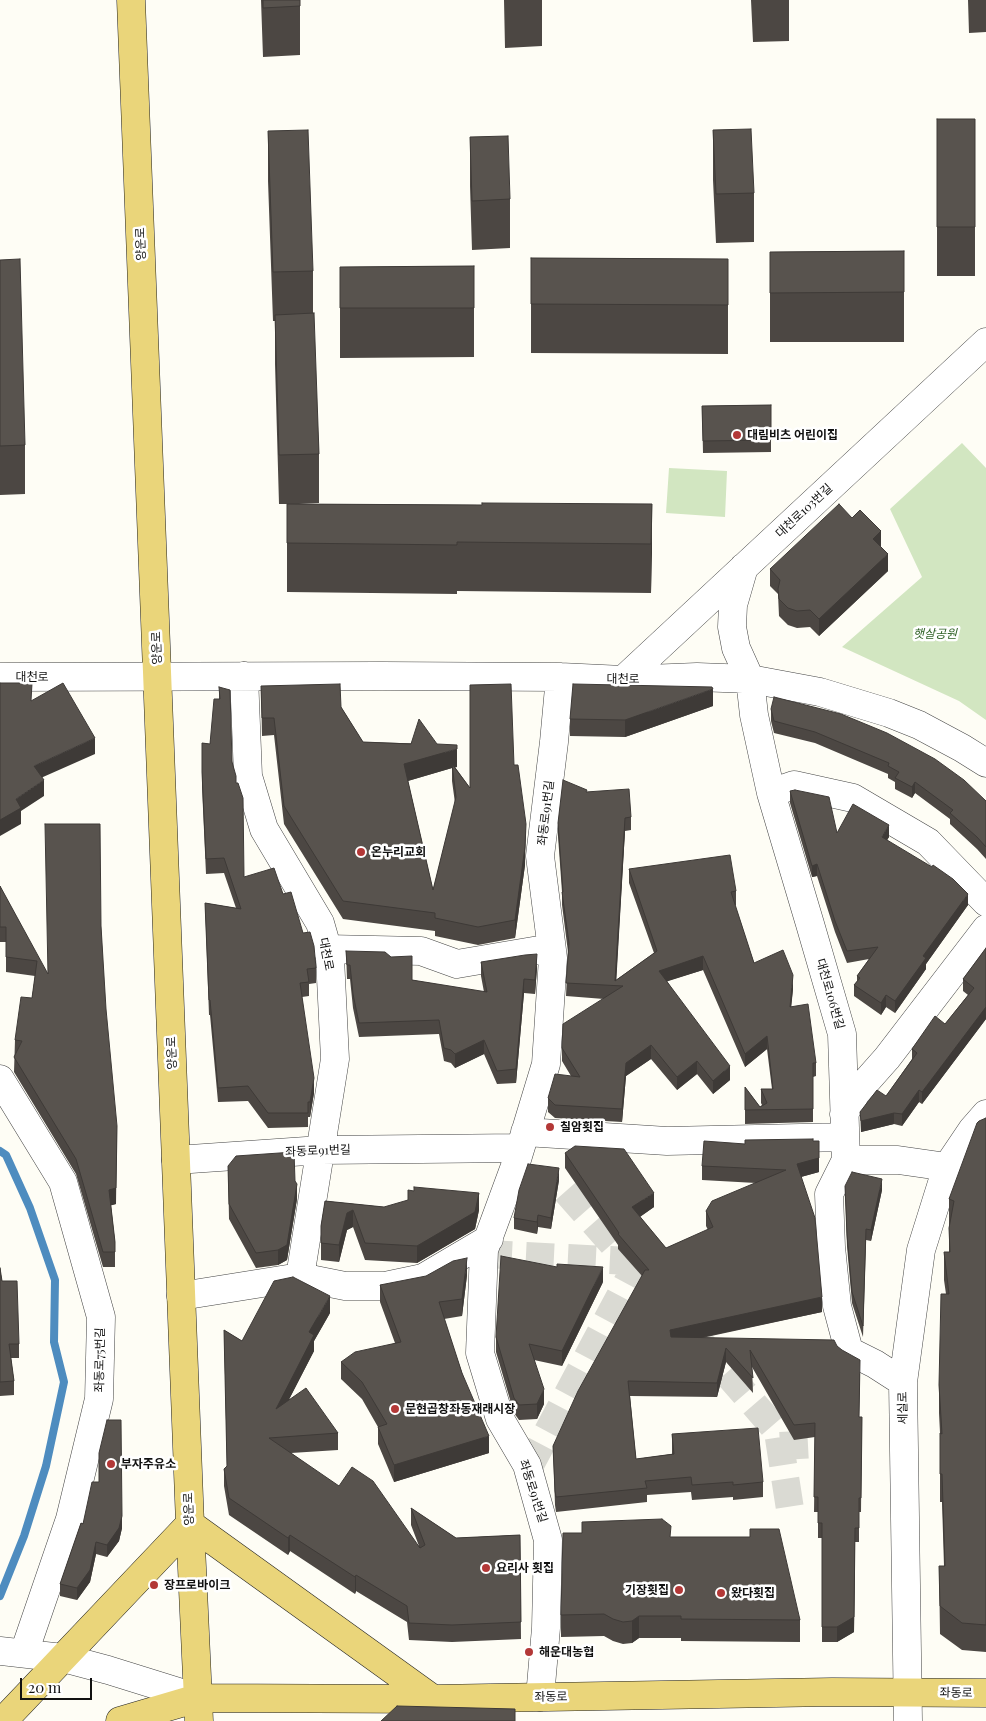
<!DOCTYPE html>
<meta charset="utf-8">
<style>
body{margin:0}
#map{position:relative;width:986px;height:1721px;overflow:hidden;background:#fefdf5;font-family:"Playfair Display",serif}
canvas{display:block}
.scale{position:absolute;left:20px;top:1678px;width:72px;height:22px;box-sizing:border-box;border:2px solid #111;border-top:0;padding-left:6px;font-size:15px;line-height:18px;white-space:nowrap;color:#111;-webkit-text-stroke:4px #fff;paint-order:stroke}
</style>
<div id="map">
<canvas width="986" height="1721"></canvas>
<div class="scale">20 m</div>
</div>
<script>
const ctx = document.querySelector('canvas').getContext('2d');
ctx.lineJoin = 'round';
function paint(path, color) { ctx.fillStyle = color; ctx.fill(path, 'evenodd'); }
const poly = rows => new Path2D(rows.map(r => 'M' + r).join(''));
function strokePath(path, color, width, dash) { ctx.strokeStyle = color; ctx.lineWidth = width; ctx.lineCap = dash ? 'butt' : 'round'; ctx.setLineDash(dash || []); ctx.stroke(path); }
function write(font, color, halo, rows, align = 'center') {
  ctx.font = font + ' "Playfair Display","Noto Sans KR",serif'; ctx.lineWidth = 5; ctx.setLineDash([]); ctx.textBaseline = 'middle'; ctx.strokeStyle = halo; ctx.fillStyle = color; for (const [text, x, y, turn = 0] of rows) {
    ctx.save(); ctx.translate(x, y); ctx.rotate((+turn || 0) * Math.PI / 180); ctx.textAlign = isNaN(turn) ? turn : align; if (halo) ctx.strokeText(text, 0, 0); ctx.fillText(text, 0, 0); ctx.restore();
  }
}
const green = poly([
 [962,443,986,468,986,720,959,701,842,647,922,577,890,509],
 [669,468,727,471,725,517,666,513]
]);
const stream = poly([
 [0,1151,6,1155,30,1208,55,1280,54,1342,64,1382,46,1466,24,1536,0,1596]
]);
const minorTunnel = poly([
 [566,1191,665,1303],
 [484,1254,629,1261],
 [699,1341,778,1432,790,1509],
 [780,1446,817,1444,831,1437,831,1428],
 [528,1469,635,1268]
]);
const minor = poly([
 [744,567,733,605,732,627,736,648,750,679,754,715,771,793,810,924,842,1034,846,1160,898,1160,947,1167],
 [244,676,248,776,264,829,320,923,330,958,335,1059,300,1277],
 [0,677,382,676,560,677,623,680,697,677,750,679,820,692,889,713,919,725,962,748,986,763],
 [623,680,986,342],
 [771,793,794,785,853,798,928,842,986,902],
 [327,949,421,951,457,964,551,948],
 [0,1079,63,1182,101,1317,99,1399,70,1519,24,1653],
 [844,1114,856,1093,887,1058,986,929],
 [525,1132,667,1141,845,1137],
 [176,1160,321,1150,520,1148],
 [846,1160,829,1194,831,1247,837,1306,849,1351,875,1364,903,1382],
 [181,1296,300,1277,345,1286,385,1286,423,1278,489,1239],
 [0,1651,63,1658,108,1670,198,1698],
 [540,1697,546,1628,548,1540,527,1465,500,1419,480,1353,484,1250,515,1166,546,1064,553,958,540,856,554,742,560,677],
 [908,1721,903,1382,921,1250,947,1167,972,1130,986,1114]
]);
const major = poly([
 [131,0,190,1524,199,1721],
 [3,1721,190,1524,433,1699],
 [120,1721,198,1698,433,1699,832,1692,986,1693]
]);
const wall = poly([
 [261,0,300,0,300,55,263,57],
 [504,0,542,0,542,46,505,48],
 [751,0,789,0,789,41,753,42],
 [968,0,986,0,986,32,969,33],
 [937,119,975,119,975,276,937,276],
 [713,130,754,193,754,242,716,243,713,180],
 [268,131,313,271,313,313,319,454,319,503,299,504,482,505,652,504,651,593,457,591,457,594,287,592,287,504,279,504,275,364,275,321,273,321,268,181],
 [470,137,510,199,510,248,472,250,470,186],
 [904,251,904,342,770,342,770,252],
 [531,258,728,259,728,354,531,353],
 [0,260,25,445,25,494,0,495],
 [474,266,474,357,340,358,340,267],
 [771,405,771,452,703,453,702,406],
 [881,547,888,571,819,636,810,627,797,628,788,625,779,616,778,594,770,586,770,569],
 [261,686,341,707,363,742,437,744,457,767,455,767,470,788,514,765,525,865,515,938,478,945,435,936,435,931,343,919,284,824,274,735,262,736],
 [452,768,452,781,455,803,433,890,408,781],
 [219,687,236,783,244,877,283,894,303,933,316,968,316,983,309,984,309,996,302,997,314,1093,310,1117,308,1117,308,1127,268,1128,248,1101,218,1102,210,1015,209,1015,205,903,236,908,224,873,206,874,202,787,202,743,210,744,219,699],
 [713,706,625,737,570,736,570,719],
 [771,709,986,801,986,859,977,849,950,824,950,819,915,793,912,798,895,789,895,782,888,778,888,774,815,743,774,733,771,721],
 [790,791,837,833,889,837,887,840,968,905,926,964,926,969,895,1013,886,1007,881,1015,854,996,854,985,857,981,857,976,869,959,847,963,835,932,817,876,812,877,790,803],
 [587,792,631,817,631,830,625,831,616,980,654,953,629,883,629,869,736,891,736,905,735,905,754,963,793,989,791,1006,816,1063,816,1076,813,1077,813,1122,745,1124,745,1087,760,1107,762,1105,761,1103,761,1089,772,1089,767,1049,745,1067,703,970,667,981,730,1080,713,1094,697,1074,677,1090,651,1059,626,1076,622,1122,555,1118,548,1112,548,1098,571,1076,562,1061,562,1048,604,999,566,996,568,952,562,905,562,892,558,836,558,823],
 [0,886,47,974,101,926,116,1204,111,1205,115,1242,115,1267,103,1267,76,1174,14,1072,15,1040,32,998,35,976,6,972,6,942,0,942],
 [986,948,986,1019,922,1104,919,1102,902,1126,894,1124,861,1132,860,1112,886,1096,912,1059,912,1049,945,1024,968,995,963,991,963,979],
 [346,951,412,980,484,992,481,976,481,962,537,968,535,994,524,993,516,1083,497,1084,484,1054,455,1068,451,1063,444,1061,439,1034,359,1037,353,1008,350,979,347,979],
 [986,1118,986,1652,962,1650,940,1634,939,1566,944,1566,942,1502,940,1502,940,1433,939,1413,939,1385,946,1294,944,1280,944,1252,949,1252,949,1199],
 [813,1141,819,1156,819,1172,801,1177,822,1312,702,1338,837,1346,860,1374,859,1417,862,1417,861,1512,859,1512,859,1542,855,1542,854,1632,837,1642,822,1642,822,1538,818,1538,818,1512,814,1512,815,1437,794,1440,752,1367,753,1393,726,1362,717,1397,630,1396,636,1459,672,1454,672,1434,763,1482,763,1497,733,1500,733,1497,692,1500,691,1492,647,1495,647,1502,556,1512,555,1505,553,1446,642,1276,618,1249,618,1245,565,1168,565,1153,654,1207,640,1217,666,1248,708,1230,706,1226,706,1211,756,1183,702,1180,702,1166,745,1144],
 [228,1166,295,1181,297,1199,287,1260,278,1265,256,1268,229,1219],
 [559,1180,551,1229,538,1227,537,1234,514,1229,514,1218],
 [845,1186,882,1190,871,1241,866,1240,863,1337,852,1303,847,1246],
 [325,1201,384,1207,479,1210,475,1229,417,1263,365,1260,353,1227,347,1230,339,1262,321,1260,321,1226],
 [0,1268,2,1281,19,1344,19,1358,11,1358,14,1381,14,1395,0,1396],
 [467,1275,462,1316,444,1319,489,1453,394,1482,378,1444,378,1427,362,1399,341,1379,341,1362,395,1343,380,1302,380,1285],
 [603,1282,562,1366,534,1360,544,1404,537,1419,519,1420,514,1413,496,1352,496,1337],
 [330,1313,314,1341,314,1351,289,1399,338,1433,338,1450,291,1453,419,1546,411,1525,411,1508,456,1538,520,1535,521,1639,452,1642,409,1640,407,1622,356,1591,355,1594,290,1551,288,1555,229,1515,224,1486,224,1469,227,1466,224,1330,242,1341],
 [81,1523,122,1528,119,1541,107,1557,96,1554,90,1582,77,1600,60,1596,60,1584],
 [671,1537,800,1620,800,1642,681,1641,681,1638,639,1638,632,1643,623,1644,613,1641,604,1636,561,1637,561,1615]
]);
const shadedWall = poly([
 [652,504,652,553,651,593,651,544],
 [881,531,881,548,873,539],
 [888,554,888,571,819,636,819,619],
 [713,689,713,706,625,737,625,720],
 [95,738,95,754,34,781,34,766],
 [457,749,457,767,453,768,452,764,452,768,404,782,404,764],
 [44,780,44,796,21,811,21,824,0,836,0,820,16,799],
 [915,782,915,793,912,798,912,787],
 [625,818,625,831,616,986,615,981],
 [526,824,525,865,515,938,515,920],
 [889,825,889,837,882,848,882,837],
 [817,864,817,876,812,877,812,866],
 [968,894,968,905,926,964,926,969,895,1013,895,1001,923,956],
 [537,954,537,968,535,994,535,980],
 [703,956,703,970,659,984,659,971],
 [793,975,793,989,790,1020,790,1007],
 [524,979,524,993,516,1083,516,1069],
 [886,995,886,1007,881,1015,881,1003],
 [986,1007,986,1019,922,1104,922,1092],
 [767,1036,767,1049,745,1067,745,1054],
 [484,1040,484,1054,455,1068,455,1054],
 [651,1045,651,1059,626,1076,622,1122,622,1109,626,1063],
 [697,1061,697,1074,677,1090,677,1077],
 [730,1066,730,1080,713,1094,713,1081],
 [314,1078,314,1093,310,1117,310,1102],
 [919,1090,919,1102,902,1126,902,1114],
 [894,1113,894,1124,861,1132,861,1121],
 [117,1126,116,1204,109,1206,109,1190],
 [819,1141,819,1172,797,1178,797,1164],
 [559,1168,559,1180,551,1229,551,1218],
 [882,1179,882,1190,871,1241,871,1230],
 [297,1184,297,1199,287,1260,278,1265,278,1250],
 [479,1193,479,1210,475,1229,417,1263,417,1246],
 [654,1193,654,1207,632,1222,632,1207],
 [353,1210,353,1227,347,1230,339,1262,339,1245,347,1213],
 [538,1215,538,1227,537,1234,537,1222],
 [467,1258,467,1275,462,1316,462,1299],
 [603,1267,603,1282,562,1366,562,1351],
 [330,1296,330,1313,314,1341,314,1351,276,1425,276,1409,309,1332],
 [822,1297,822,1312,670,1344,670,1330],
 [726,1348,726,1362,717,1397,717,1383],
 [544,1389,544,1404,537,1419,537,1404],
 [489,1436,489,1453,394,1482,394,1465],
 [122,1516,122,1528,119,1541,107,1557,107,1545],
 [290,1535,290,1551,288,1555,288,1538],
 [96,1542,96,1554,90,1582,77,1600,77,1588],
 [855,1542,854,1632,837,1642,837,1627],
 [356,1575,356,1591,355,1594,355,1577],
 [639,1616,639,1638,632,1643,632,1621]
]);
const building = poly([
 [263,0,300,0,300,6,263,8,263,0],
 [937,119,975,119,975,227,937,227,937,119],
 [751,129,754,193,716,194,713,130,751,129],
 [308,130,313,271,273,272,268,131,308,130],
 [508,136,510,199,472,201,470,137,508,136],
 [904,251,904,292,770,293,770,252,904,251],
 [531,258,728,259,728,305,531,304,531,258],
 [20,259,25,445,0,446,0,260,20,259],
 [474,266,474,308,340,308,340,267,474,266],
 [314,313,319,454,279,455,275,315,314,313],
 [771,405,771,440,703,441,702,406,771,405],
 [482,503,652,504,651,544,457,542,457,545,287,543,287,504,482,505,482,503],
 [839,504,852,518,860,510,881,531,873,539,888,554,819,619,810,610,797,611,788,608,779,599,778,589,780,580,770,569,839,504],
 [0,683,32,683,31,701,63,683,95,738,34,766,44,780,16,799,21,808,0,820,0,683],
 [340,684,341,707,363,742,411,744,419,719,437,744,457,745,457,749,404,764,433,890,456,797,452,764,470,788,470,685,511,684,514,765,518,765,526,824,525,847,515,920,478,927,435,918,435,913,343,901,284,806,274,718,262,718,261,686,340,684],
 [573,684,712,687,713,689,625,720,570,719,573,684],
 [219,687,230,690,232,762,236,776,236,783,238,783,243,798,244,877,274,868,283,894,291,892,303,933,310,932,314,946,316,968,307,969,309,982,300,983,314,1078,310,1102,308,1102,308,1113,268,1113,248,1086,218,1088,210,1000,209,1000,205,903,241,909,224,858,206,859,202,772,202,743,210,744,214,699,220,699,219,687],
 [774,697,841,714,887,733,935,759,964,780,986,801,986,847,977,837,950,813,953,810,915,782,912,787,895,778,899,772,888,766,889,763,815,732,774,721,771,709,774,697],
 [563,780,587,790,586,792,629,789,631,817,625,818,615,981,657,951,629,869,730,855,736,891,731,892,754,963,783,950,793,975,790,1007,808,1004,816,1063,813,1063,813,1109,745,1110,745,1087,760,1107,767,1103,761,1089,773,1089,767,1036,745,1054,703,956,659,971,730,1066,713,1081,697,1061,677,1077,651,1045,626,1063,622,1109,555,1105,548,1098,555,1074,580,1077,562,1048,563,1024,623,986,566,983,569,943,562,892,563,892,558,823,563,780],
 [795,790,829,797,837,833,853,804,889,825,882,837,932,867,933,865,953,879,968,894,923,956,926,958,895,1001,886,995,881,1003,854,985,860,978,857,976,878,947,847,951,835,921,817,864,812,866,790,791,795,790],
 [45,824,100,824,101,926,106,1009,117,1126,116,1188,109,1190,115,1242,115,1252,103,1252,76,1159,14,1057,22,1041,15,1040,21,997,32,998,37,961,6,957,6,927,0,927,0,886,48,974,45,824],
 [986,948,986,1007,922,1092,919,1090,902,1114,894,1113,861,1121,860,1112,877,1090,886,1096,917,1053,912,1049,935,1016,945,1024,974,988,963,979,986,948],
 [346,951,385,952,391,957,412,956,412,980,487,992,481,962,525,955,537,954,535,980,524,979,516,1069,497,1071,484,1040,455,1054,451,1050,444,1048,439,1020,359,1023,353,994,350,965,347,965,346,951],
 [986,1118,986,1625,962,1623,940,1606,939,1566,945,1566,942,1474,940,1474,940,1433,942,1434,939,1385,941,1294,949,1294,944,1252,950,1252,949,1228,954,1201,949,1199,977,1123,979,1121,986,1118],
 [813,1139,813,1141,819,1141,819,1158,797,1164,815,1218,822,1297,670,1330,671,1337,834,1340,837,1346,842,1350,860,1360,859,1417,862,1417,861,1498,859,1498,859,1528,855,1528,854,1617,837,1627,822,1627,822,1523,818,1523,818,1497,814,1497,815,1423,794,1425,750,1350,753,1378,726,1348,717,1383,628,1381,636,1459,674,1454,672,1434,758,1428,763,1482,733,1485,733,1482,692,1485,691,1477,645,1481,647,1488,556,1497,555,1491,553,1446,578,1391,645,1270,649,1270,618,1234,619,1233,565,1153,575,1146,624,1149,654,1193,632,1207,666,1248,713,1227,706,1211,712,1201,786,1170,702,1166,704,1141,745,1144,745,1140,813,1139],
 [294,1152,295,1181,297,1184,287,1245,278,1250,256,1253,229,1204,228,1166,236,1156,294,1152],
 [528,1164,559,1168,551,1218,538,1215,537,1222,514,1218,519,1190,528,1164],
 [852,1172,882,1179,871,1230,866,1229,863,1326,852,1292,847,1235,845,1186,852,1172],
 [414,1187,479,1193,475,1212,417,1246,365,1243,353,1210,347,1213,339,1245,321,1243,321,1226,325,1201,384,1207,408,1200,408,1190,414,1191,414,1187],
 [501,1256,557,1267,557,1264,603,1267,562,1351,529,1344,544,1389,537,1404,519,1405,514,1398,496,1337,501,1256],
 [467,1258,462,1299,439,1302,462,1373,489,1436,394,1465,378,1427,387,1424,362,1382,341,1362,355,1352,401,1342,380,1285,426,1276,453,1261,467,1258],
 [0,1268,2,1281,17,1281,19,1344,9,1344,14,1381,0,1382,0,1268],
 [293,1277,330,1296,309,1332,314,1335,276,1409,306,1388,338,1433,269,1438,339,1486,352,1467,373,1481,420,1548,425,1545,411,1508,456,1538,520,1535,521,1622,452,1625,409,1623,407,1606,356,1575,355,1577,290,1535,288,1538,229,1498,224,1469,227,1466,224,1330,242,1341,274,1281,293,1277],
 [107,1420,121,1420,122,1516,119,1528,107,1545,96,1542,90,1570,77,1588,60,1584,81,1523,83,1524,92,1482,99,1482,99,1453,107,1420],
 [662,1519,671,1526,670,1537,750,1537,750,1529,779,1529,800,1620,681,1619,681,1616,639,1616,632,1621,623,1622,613,1619,604,1614,561,1615,563,1533,582,1533,582,1522,662,1519],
 [397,1706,515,1709,515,1721,381,1721,397,1706]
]);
const markers = [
 [737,435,5,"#b33837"],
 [361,852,5,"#b33837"],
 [550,1127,5,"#b33837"],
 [395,1409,5,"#b33837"],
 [111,1464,5,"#b33837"],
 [486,1568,5,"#b33837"],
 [154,1585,5,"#b33837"],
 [679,1590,5,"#b33837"],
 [721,1593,5,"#b33837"],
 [529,1652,5,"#b33837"]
];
const streetNames = [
 ["양운로",141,244,-92],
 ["대천로103번길",804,511,-43],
 ["양운로",157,648,-92],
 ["대천로",32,677],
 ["대천로",623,679],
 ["좌동로91번길",546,813,-83],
 ["대천로",326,954,79],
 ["대천로106번길",830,994,74],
 ["양운로",172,1053,-92],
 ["좌동로91번길",318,1151,-2],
 ["좌동로75번길",100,1360,-89],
 ["세실로",903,1408,-91],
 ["좌동로91번길",533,1491,72],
 ["양운로",189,1509,-92],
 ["좌동로",956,1693,1],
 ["좌동로",551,1697,-1]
];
const poiNames = [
 ["대림비츠 어린이집",747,435],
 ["온누리교회",371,852],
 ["칠암횟집",560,1127],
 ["문현곱창좌동재래시장",405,1409],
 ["부자주유소",121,1464],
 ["요리사 횟집",496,1568],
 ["장프로바이크",164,1585],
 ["기장횟집",669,1590,"right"],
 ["왔다횟집",731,1593],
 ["해운대농협",539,1652]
];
const parkNames = [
 ["햇살공원",935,634]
];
paint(green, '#d2e6c1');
strokePath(stream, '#4e8cbf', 8);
strokePath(minorTunnel, '#dadad3', 28, [28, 14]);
strokePath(minor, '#444', 29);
strokePath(major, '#222', 29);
strokePath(minor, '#fff', 28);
strokePath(major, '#ead57a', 28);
paint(wall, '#4c4743');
paint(shadedWall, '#3e3a37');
paint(building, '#58534e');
strokePath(building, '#3e3a37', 1);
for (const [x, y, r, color] of markers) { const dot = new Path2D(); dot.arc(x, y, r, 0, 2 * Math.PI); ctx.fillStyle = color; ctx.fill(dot); strokePath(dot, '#fff', 2); }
write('12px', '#111', '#fff', streetNames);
write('bold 12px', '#111', '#fff', poiNames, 'left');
write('italic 12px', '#306227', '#fff', parkNames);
</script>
